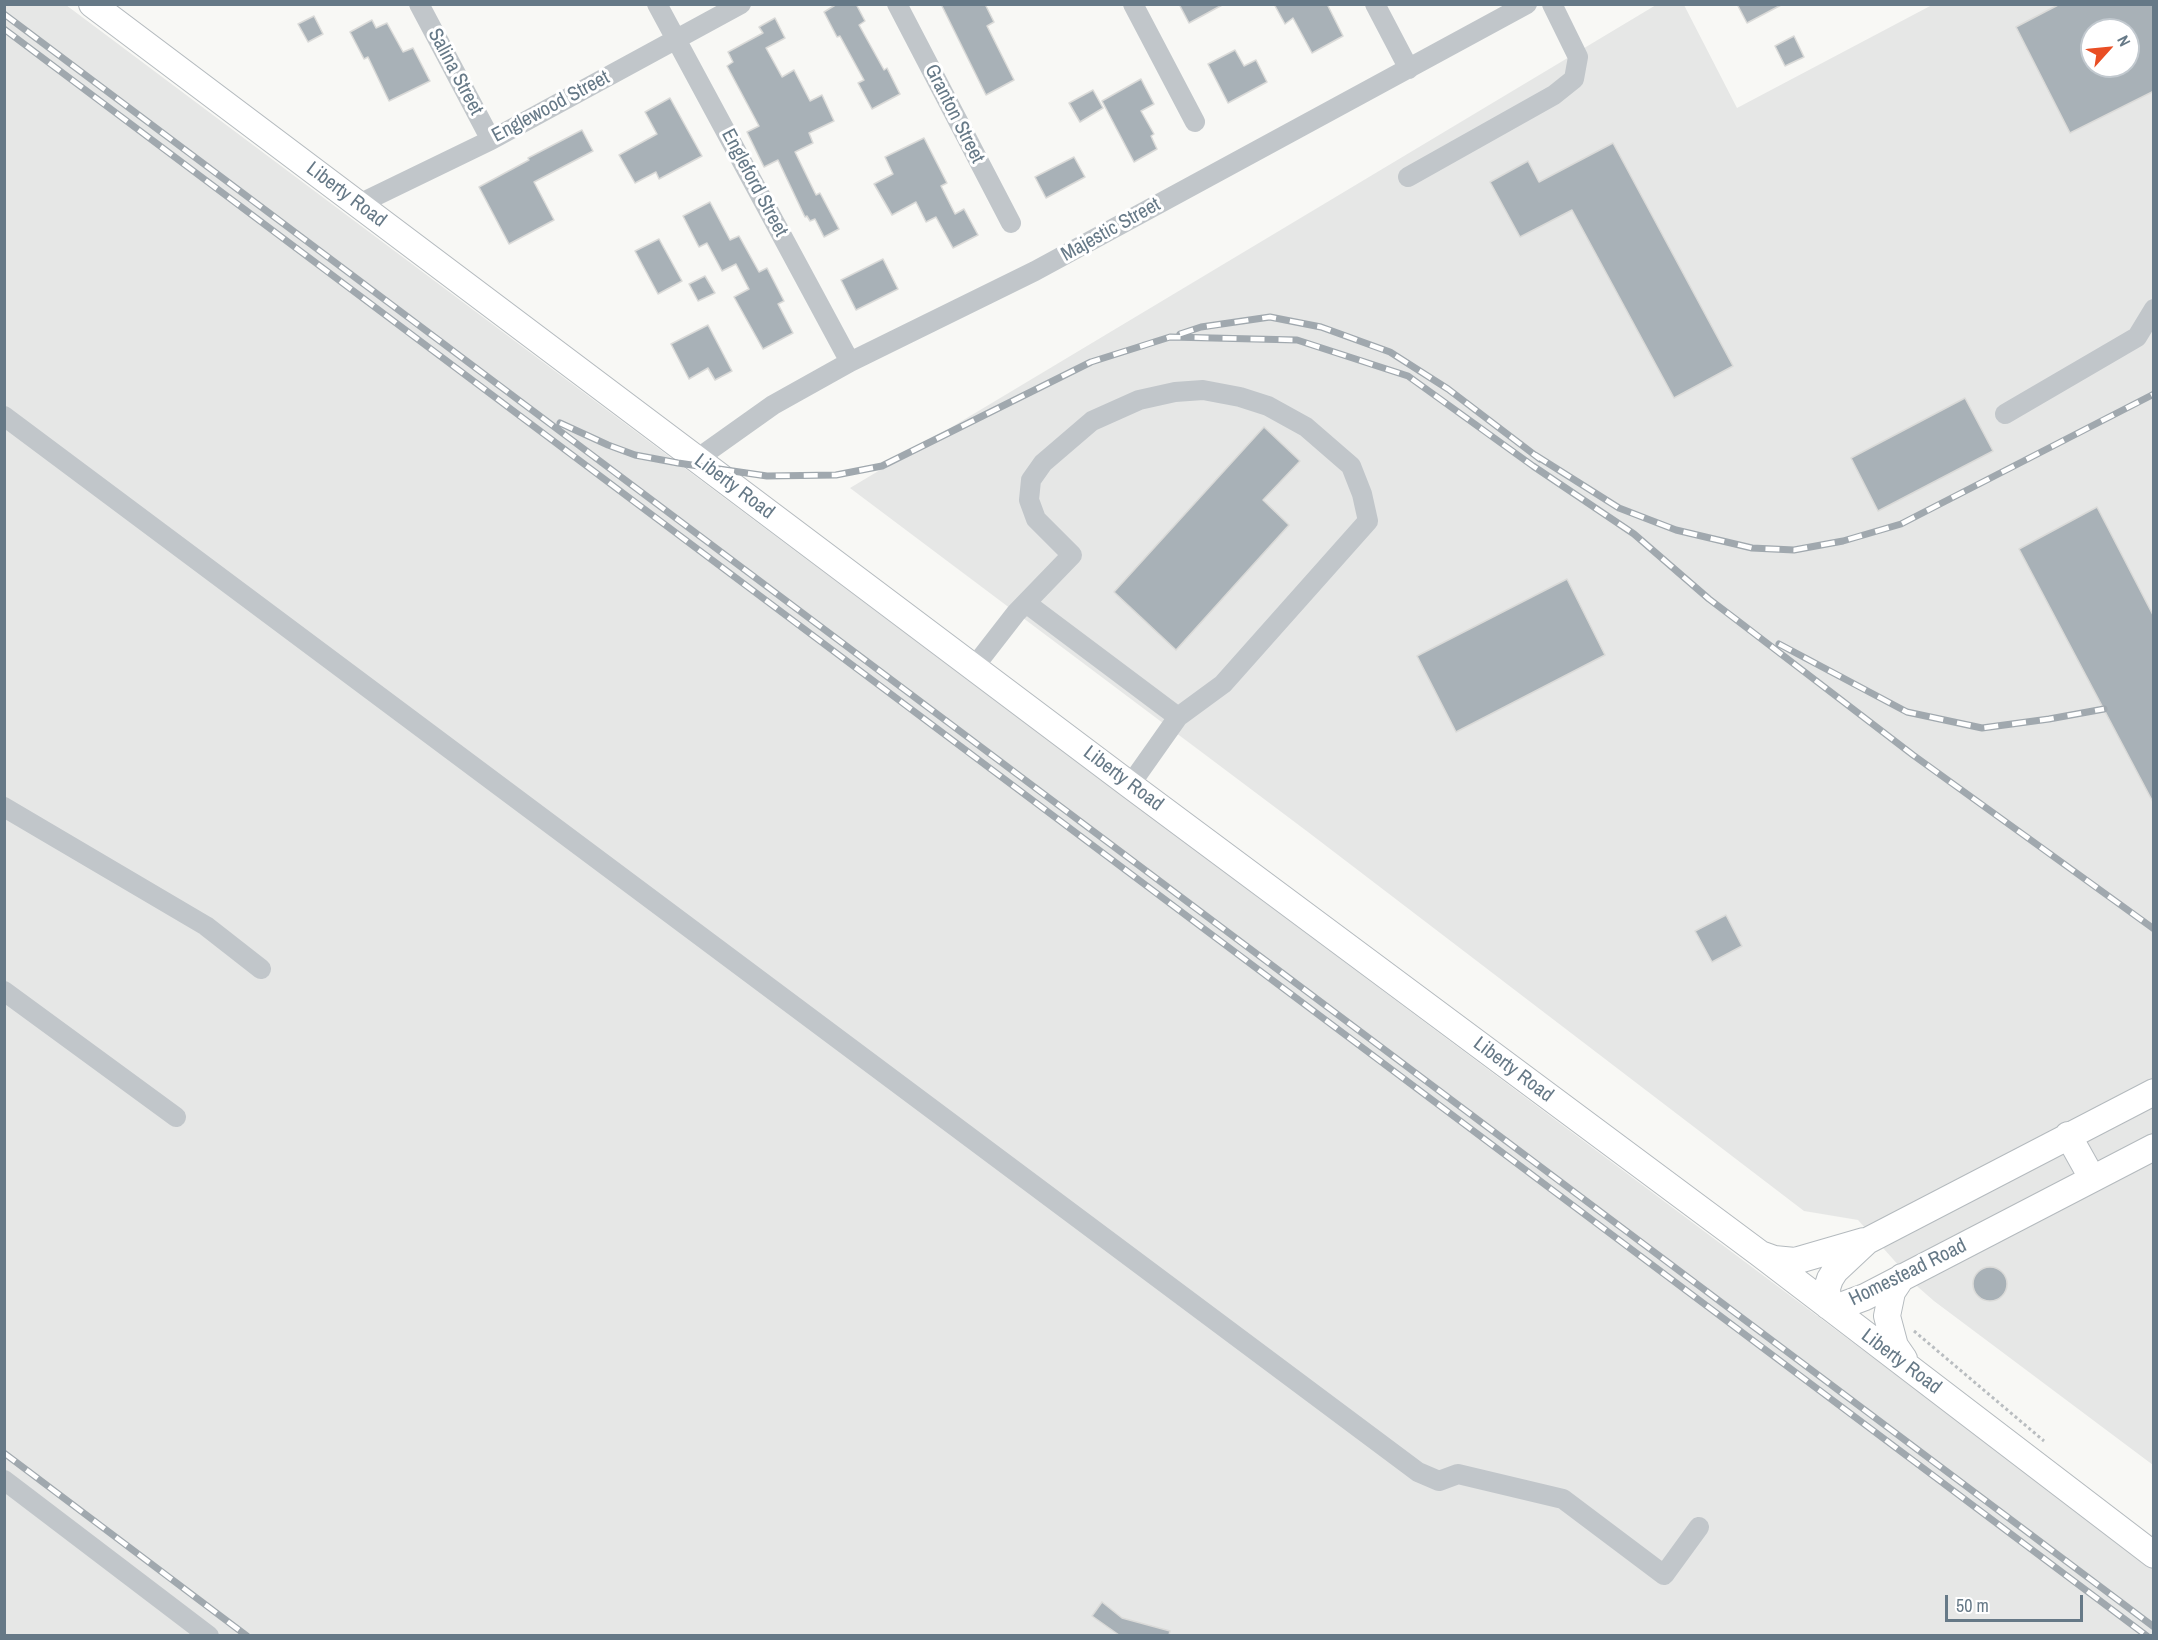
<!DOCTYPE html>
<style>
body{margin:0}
#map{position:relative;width:2158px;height:1640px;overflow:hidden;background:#f8f8f5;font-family:"Archivo Narrow",sans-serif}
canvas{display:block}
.frame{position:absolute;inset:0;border:6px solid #667987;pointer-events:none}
.north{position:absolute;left:2080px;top:18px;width:60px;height:60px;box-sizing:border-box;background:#fff;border:2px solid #c2c9cf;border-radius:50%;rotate:63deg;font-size:16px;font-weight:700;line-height:24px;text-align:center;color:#667987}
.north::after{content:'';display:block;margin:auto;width:21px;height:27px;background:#e94e24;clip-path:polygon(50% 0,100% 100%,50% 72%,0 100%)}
.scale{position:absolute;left:1945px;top:1595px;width:138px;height:27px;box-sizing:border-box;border:3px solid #667987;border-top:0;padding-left:8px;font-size:18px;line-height:21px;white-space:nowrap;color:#667987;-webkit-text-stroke:4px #fff;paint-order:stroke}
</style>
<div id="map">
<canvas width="2158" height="1640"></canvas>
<div class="frame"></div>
<div class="north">N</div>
<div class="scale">50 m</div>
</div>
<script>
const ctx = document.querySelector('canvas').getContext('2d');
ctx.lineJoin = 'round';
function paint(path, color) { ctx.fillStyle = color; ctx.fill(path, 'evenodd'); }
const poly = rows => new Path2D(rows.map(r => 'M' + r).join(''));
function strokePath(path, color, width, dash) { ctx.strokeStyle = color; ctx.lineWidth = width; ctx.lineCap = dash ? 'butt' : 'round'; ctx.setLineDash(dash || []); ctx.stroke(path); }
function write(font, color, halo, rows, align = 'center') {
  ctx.font = font + ' "Archivo Narrow",sans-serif'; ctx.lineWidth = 6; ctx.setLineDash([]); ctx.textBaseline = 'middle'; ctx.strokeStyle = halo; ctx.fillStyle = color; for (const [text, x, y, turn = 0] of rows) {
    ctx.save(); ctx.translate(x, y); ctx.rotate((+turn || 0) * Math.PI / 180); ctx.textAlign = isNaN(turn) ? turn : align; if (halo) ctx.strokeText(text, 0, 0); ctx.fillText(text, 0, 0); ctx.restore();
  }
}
const built = poly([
 [5,4,66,5,2154,1568,2153,1636,5,1636],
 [1656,5,1684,5,1737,108,1932,5,2153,5,2153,1465,1934,1301,1918,1287,1858,1220,1804,1211,1308,832,850,488],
 [2092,30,2128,30,2128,66,2092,66]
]);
const building = poly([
 [837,4,856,4,865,21,859,25,884,70,887,68,900,94,872,109,858,83,864,80,840,36,837,37,824,12,837,4],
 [941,4,985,4,994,22,987,26,1014,80,986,95,941,4],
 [1179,4,1224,4,1189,23,1179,4],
 [1274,4,1327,4,1343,36,1312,53,1293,18,1285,24,1274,4],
 [1737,4,1783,4,1747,23,1737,4],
 [2060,4,2154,4,2154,91,2070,133,2016,27,2060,4],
 [2092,30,2128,30,2128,66,2092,66,2092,30],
 [314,16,323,34,308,42,298,24,314,16],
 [775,18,785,38,766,48,782,77,794,70,810,101,822,95,834,121,809,133,813,143,795,152,816,195,820,193,839,229,824,237,815,219,810,221,807,216,805,217,778,160,764,167,747,132,759,126,727,66,733,62,728,52,763,33,759,27,775,18],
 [372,20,376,28,387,23,403,52,413,48,430,81,389,101,368,57,364,59,350,32,372,20],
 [1794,36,1804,57,1785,66,1775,46,1794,36],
 [1235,50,1244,66,1256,60,1267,82,1228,103,1208,64,1235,50],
 [1141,79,1154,104,1141,111,1154,134,1151,136,1157,149,1134,162,1102,101,1141,79],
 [1093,90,1103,108,1080,122,1069,103,1093,90],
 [670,98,702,156,659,179,656,172,635,183,619,155,657,134,645,112,670,98],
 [582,130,593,151,534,182,554,220,509,244,479,187,529,160,528,158,582,130],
 [924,138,947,183,941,186,955,214,964,209,978,235,953,248,936,217,926,222,916,202,892,215,874,184,893,174,885,157,924,138],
 [1613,143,1733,366,1674,398,1572,210,1520,237,1490,182,1528,161,1539,182,1613,143],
 [1074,157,1085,177,1046,198,1035,177,1074,157],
 [710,202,730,240,739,236,759,272,767,268,784,301,778,304,793,333,763,349,734,297,749,289,736,264,722,271,707,243,699,247,683,216,710,202],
 [659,239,682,281,658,294,635,251,659,239],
 [883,259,898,289,856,310,841,280,883,259],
 [705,276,715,293,698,301,689,284,705,276],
 [708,325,732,371,715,380,708,368,689,379,671,344,708,325],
 [1965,398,1993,451,1878,511,1851,458,1965,398],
 [1264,427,1300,461,1263,500,1289,525,1176,650,1114,592,1264,427],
 [2097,507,2154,617,2154,804,2019,549,2097,507],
 [1567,579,1605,655,1456,732,1417,656,1567,579],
 [1726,915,1742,946,1712,962,1695,931,1726,915],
 '1973 1284a17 17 0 1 1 34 0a17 17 0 1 1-34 0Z',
 [1102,1602,1122,1618,1170,1631,1169,1635,1119,1635,1092,1616,1102,1602]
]);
const path = poly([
 [1914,1331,2044,1441]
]);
const minor = poly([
 [419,4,491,140],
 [657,4,850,362],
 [897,4,1011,223],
 [1133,4,1195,122],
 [1375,4,1409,69],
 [1408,177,1554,95,1574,79,1578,57,1552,4],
 [359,204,491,140,741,4],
 [2005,414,2137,337,2154,309],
 [4,416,1418,1472,1439,1481,1458,1474,1563,1499,1664,1575,1699,1527],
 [697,459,773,405,850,362,1035,271,1527,4],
 [1026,603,1178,717],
 [974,667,1016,613,1072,555,1036,519,1029,500,1031,480,1043,463,1092,421,1139,400,1175,392,1203,390,1240,397,1268,406,1306,427,1351,466,1362,494,1368,521,1223,684,1178,717,1130,785],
 [4,807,206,926,261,969],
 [4,991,176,1117],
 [4,1480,209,1636]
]);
const major = poly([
 [92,4,1130,785,1759,1253,2154,1555],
 [2068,1135,2092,1178],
 [1763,1255,1774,1259,1795,1261,1864,1241],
 [1902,1277,1892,1292,1887,1316,1895,1346,1904,1359],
 [1828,1306,1827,1288,1830,1279,1835,1271,1867,1241,2154,1092],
 [1828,1306,1838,1307,1865,1297,2154,1147]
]);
const rail = poly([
 [4,14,2154,1627],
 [4,29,2147,1636],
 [1180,334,1201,327,1270,317,1321,327,1390,352,1448,389,1540,459],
 [560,423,608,445,635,455,678,463,767,476,836,475,882,466,1091,362,1170,337,1297,340,1408,376,1533,466,1634,534,1709,599,1738,621,1913,755,2154,929],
 [1535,455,1619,508,1676,530,1752,548,1794,550,1843,541,1901,524,2154,394],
 [1779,644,1907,712,1982,728,2049,719,2104,709],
 [4,1453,247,1636]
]);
const streetNames = [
 ["Salina Street",455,72,62],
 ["Englewood Street",551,107,-28],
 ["Granton Street",954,114,63],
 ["Engleford Street",754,183,62],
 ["Liberty Road",346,195,37],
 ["Majestic Street",1111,230,-29],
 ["Liberty Road",734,487,37],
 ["Liberty Road",1123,779,37],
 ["Liberty Road",1513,1070,37],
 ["Homestead Road",1908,1273,-26],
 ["Liberty Road",1901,1362,37]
];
paint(built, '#e6e7e6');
paint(building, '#a8b1b7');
strokePath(building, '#dadad8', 1.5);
strokePath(major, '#b4babe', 28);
strokePath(path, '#b9bdc0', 3, [3, 3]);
strokePath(minor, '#c1c6ca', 20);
strokePath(major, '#fff', 26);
strokePath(rail, '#a0a8ae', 7);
strokePath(rail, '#fff', 4.5, [14]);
write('20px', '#667987', '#fff', streetNames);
</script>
